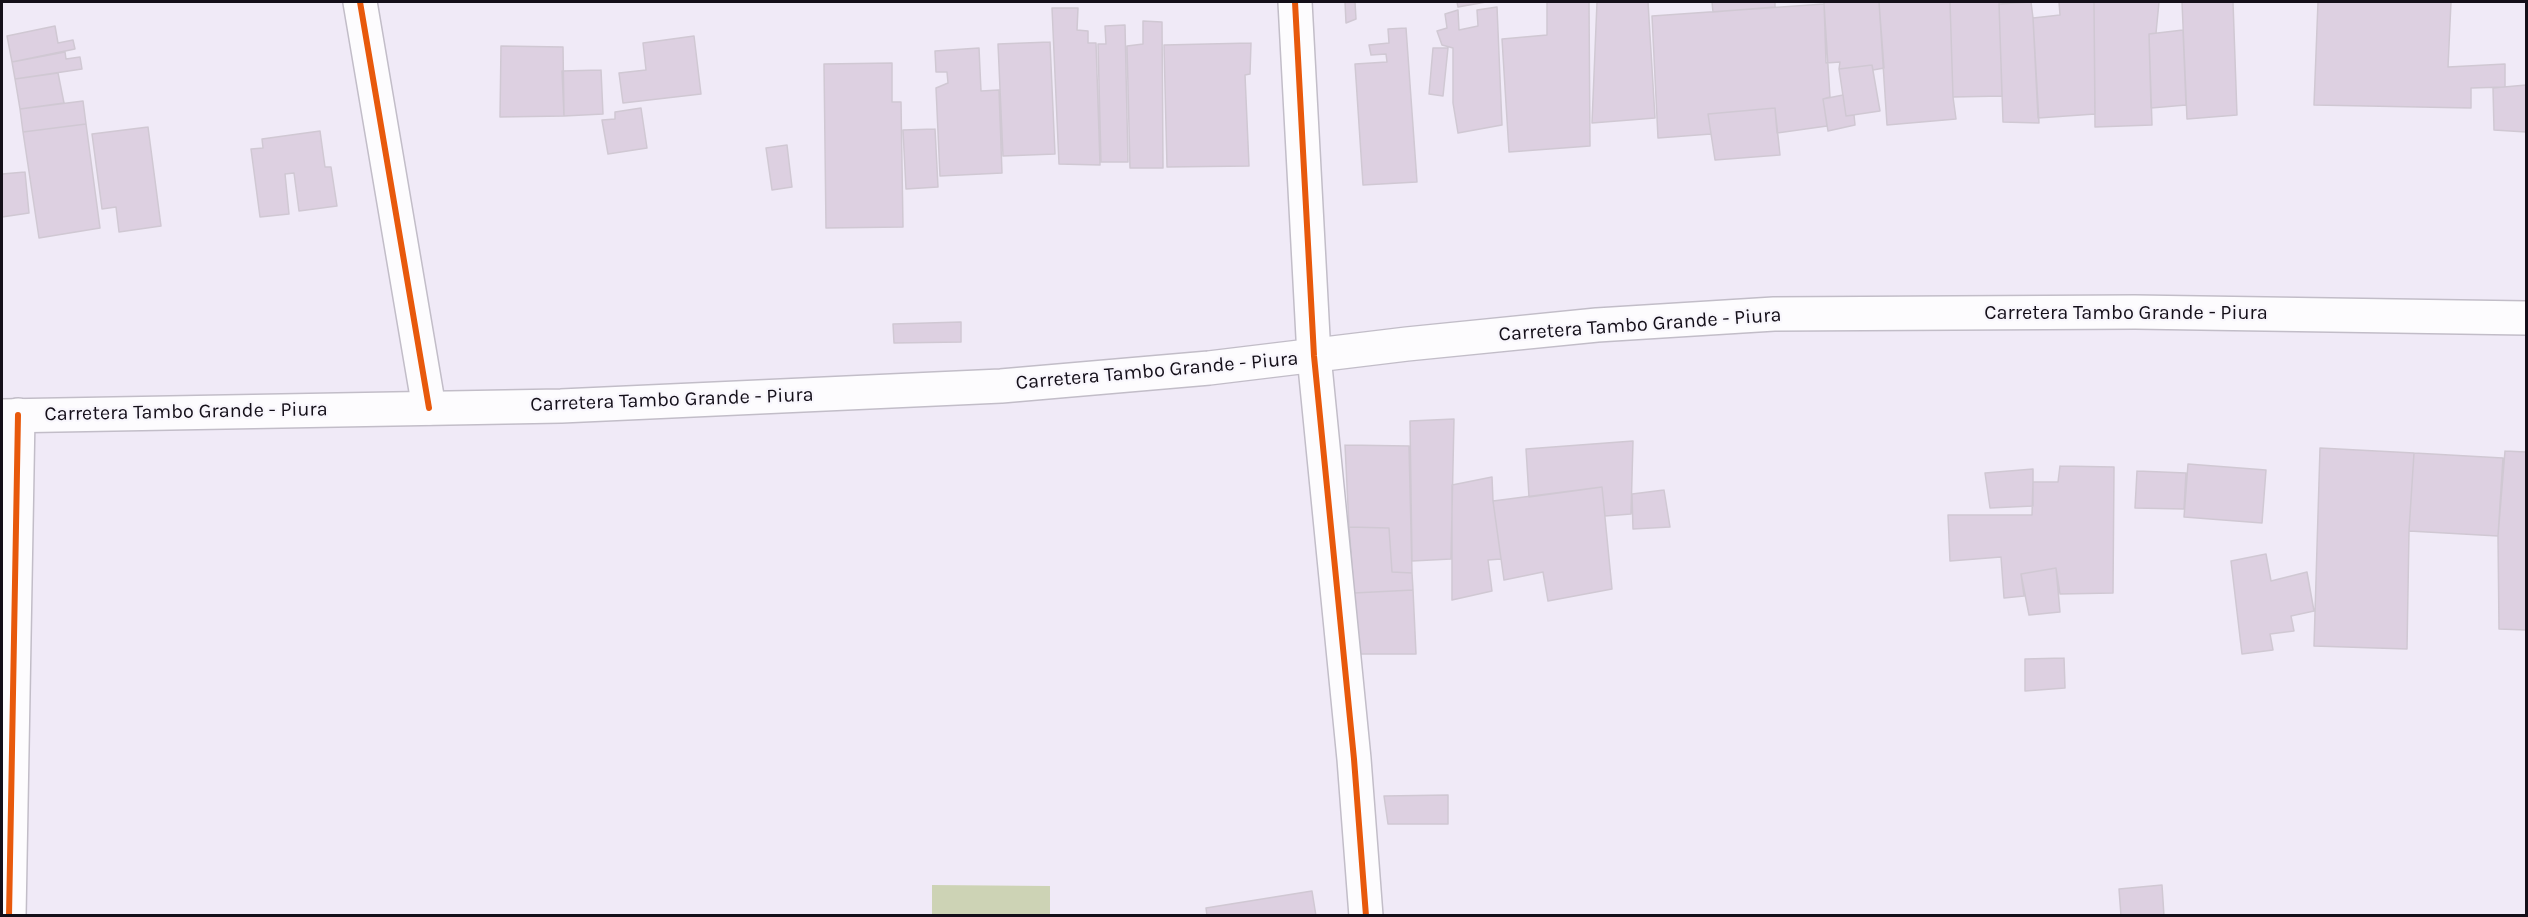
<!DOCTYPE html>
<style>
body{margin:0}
#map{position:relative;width:2528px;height:917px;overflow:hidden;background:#f0eaf7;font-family:Karla,sans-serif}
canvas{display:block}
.frame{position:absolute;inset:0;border:3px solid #140f19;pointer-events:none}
</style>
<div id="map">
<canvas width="2528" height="917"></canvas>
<div class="frame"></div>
</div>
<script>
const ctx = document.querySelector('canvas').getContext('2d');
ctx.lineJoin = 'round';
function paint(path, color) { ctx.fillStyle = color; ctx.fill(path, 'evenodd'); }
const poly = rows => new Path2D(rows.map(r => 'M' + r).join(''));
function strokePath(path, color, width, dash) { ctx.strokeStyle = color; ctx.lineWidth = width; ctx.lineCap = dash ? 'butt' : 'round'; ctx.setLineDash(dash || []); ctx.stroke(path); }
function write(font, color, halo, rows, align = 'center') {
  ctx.font = font + ' Karla,sans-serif'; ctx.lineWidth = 4.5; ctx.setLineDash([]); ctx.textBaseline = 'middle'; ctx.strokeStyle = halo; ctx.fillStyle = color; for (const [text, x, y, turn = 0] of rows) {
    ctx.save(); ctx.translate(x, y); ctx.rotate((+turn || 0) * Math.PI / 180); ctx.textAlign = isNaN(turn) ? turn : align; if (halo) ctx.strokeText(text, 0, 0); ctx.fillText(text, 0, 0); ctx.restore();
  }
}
const green = poly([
 [932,885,1050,886,1050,915,932,915]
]);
const building = poly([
 [1345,2,1355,2,1356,19,1346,23,1345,2],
 [1457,2,1486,2,1458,7,1457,2],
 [1547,2,1589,2,1590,146,1509,152,1502,39,1547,35,1547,2],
 [1597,2,1648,2,1655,118,1592,123,1597,2],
 [1712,2,1775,2,1775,7,1713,12,1712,2],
 [1824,2,1879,2,1884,68,1873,70,1872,65,1839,69,1840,62,1826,63,1824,2],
 [1879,2,1950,2,1953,97,1956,119,1887,125,1879,2],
 [1950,2,1999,2,2002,96,1953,97,1950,2],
 [2031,2,2033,18,2039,123,2003,122,1999,4,2031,2],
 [2059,2,2094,2,2095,114,2038,118,2033,18,2060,15,2059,2],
 [2094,2,2159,2,2156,33,2149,34,2152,125,2095,127,2094,2],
 [2182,2,2233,2,2237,115,2187,119,2182,2],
 [2318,2,2451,2,2448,67,2505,64,2505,87,2471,88,2471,108,2314,105,2318,2],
 [1824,4,1830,97,1823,99,1827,126,1777,133,1775,108,1708,114,1711,134,1658,138,1652,16,1824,4],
 [1497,7,1502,125,1458,133,1453,103,1453,48,1442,45,1437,31,1447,28,1445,14,1458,10,1459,30,1478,26,1477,10,1497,7],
 [1052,8,1078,8,1077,30,1088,31,1088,43,1096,43,1100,165,1059,164,1052,8],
 [1143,21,1162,22,1163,168,1130,168,1127,46,1143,44,1143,21],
 [1125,25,1128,162,1101,162,1098,44,1106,44,1105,26,1125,25],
 [55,26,58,43,73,40,75,49,12,62,7,36,55,26],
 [1406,28,1417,182,1363,185,1355,64,1387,62,1386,54,1371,55,1369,45,1389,43,1388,29,1406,28],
 [2183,30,2186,105,2151,108,2149,34,2183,30],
 [694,36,701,94,623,103,619,73,646,70,643,43,694,36],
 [1050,42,1055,154,1003,156,998,44,1050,42],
 [1251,43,1250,74,1245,75,1249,166,1167,167,1164,45,1251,43],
 [501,46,563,47,564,116,500,117,501,46],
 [979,48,981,91,999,90,1002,173,940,176,936,88,948,83,947,72,936,72,935,51,979,48],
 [1433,48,1448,48,1443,96,1429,94,1433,48],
 [65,52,66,59,80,57,82,69,15,79,12,62,65,52],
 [892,63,892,102,901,102,903,227,826,228,824,64,892,63],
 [1872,65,1880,111,1846,116,1839,69,1872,65],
 [601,70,603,114,564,116,562,71,601,70],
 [58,73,64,103,20,109,15,79,58,73],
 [2526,85,2526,132,2494,130,2493,88,2526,85],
 [1843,95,1846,116,1854,115,1855,125,1828,131,1823,99,1843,95],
 [83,101,86,124,23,132,20,109,83,101],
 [641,108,647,148,608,154,602,120,615,119,615,112,641,108],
 [1775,108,1780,155,1715,160,1708,114,1775,108],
 [86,124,100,228,39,238,23,132,86,124],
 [148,127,161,226,119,232,116,207,102,209,92,134,148,127],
 [935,129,938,187,906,189,903,130,935,129],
 [320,131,325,167,331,167,337,206,299,211,294,173,285,174,289,214,260,217,251,149,263,148,262,139,320,131],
 [787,145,792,187,772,190,766,148,787,145],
 [25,172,29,213,2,217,2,174,25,172],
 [961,322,961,342,894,343,893,324,961,322],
 [1454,419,1451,559,1412,561,1410,421,1454,419],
 [1633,441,1631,514,1605,516,1602,487,1529,497,1526,449,1633,441],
 [1345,445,1409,446,1412,573,1392,572,1389,528,1349,527,1345,445],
 [2320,448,2414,453,2409,531,2407,649,2314,646,2320,448],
 [2505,451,2526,452,2526,630,2499,629,2498,536,2505,451],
 [2414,453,2503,458,2498,536,2409,531,2414,453],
 [2188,464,2266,470,2262,523,2184,517,2188,464],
 [2060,466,2114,467,2113,593,2060,594,2056,568,2021,574,2024,596,2004,598,2001,557,1950,561,1948,515,2032,515,2033,482,2058,482,2060,466],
 [2033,469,2033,506,1990,508,1985,473,2033,469],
 [2137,471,2186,473,2184,509,2135,508,2137,471],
 [1492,477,1493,501,1501,559,1488,560,1492,591,1452,600,1452,485,1492,477],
 [1602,487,1612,589,1548,601,1543,572,1504,580,1493,501,1602,487],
 [1664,490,1670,527,1633,529,1632,494,1664,490],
 [1349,527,1389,528,1392,572,1412,573,1413,590,1354,593,1349,527],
 [2266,554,2271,581,2307,572,2314,611,2291,616,2294,631,2270,634,2273,650,2242,654,2231,561,2266,554],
 [2056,568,2060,612,2029,615,2021,574,2056,568],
 [1413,590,1416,654,1359,654,1354,593,1413,590],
 [2064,658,2065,688,2025,691,2025,659,2064,658],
 [1448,795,1448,824,1388,824,1384,796,1448,795],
 [2162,885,2164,916,2121,916,2119,889,2162,885],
 [1312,891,1316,916,1207,916,1206,908,1312,891]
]);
const minor = poly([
 [360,2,429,408],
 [1295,2,1314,356,1354,759,1366,916],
 [9,916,18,415]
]);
const secondary = poly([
 [2,416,561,406,1001,386,1209,368,1407,344,1597,325,1774,314,2135,312,2526,318]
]);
const cycleway = poly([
 [360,2,429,408],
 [1295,2,1314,356,1354,759,1366,916],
 [9,916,18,415]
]);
const streetNames = [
 ["Carretera Tambo Grande - Piura",2126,313],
 ["Carretera Tambo Grande - Piura",1640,325,-4],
 ["Carretera Tambo Grande - Piura",1157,371,-5],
 ["Carretera Tambo Grande - Piura",672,400,-2],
 ["Carretera Tambo Grande - Piura",186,412,-1]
];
paint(green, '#cdd3b5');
paint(building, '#ddd0e1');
strokePath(building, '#d0c8d3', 1.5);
strokePath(minor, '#c2bdc8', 36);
strokePath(secondary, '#c2bdc8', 36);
strokePath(minor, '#fdfcfe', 33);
strokePath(secondary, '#fdfcfe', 33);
strokePath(cycleway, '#e8590c', 6);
write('20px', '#140f19', '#f8f6fc', streetNames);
</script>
